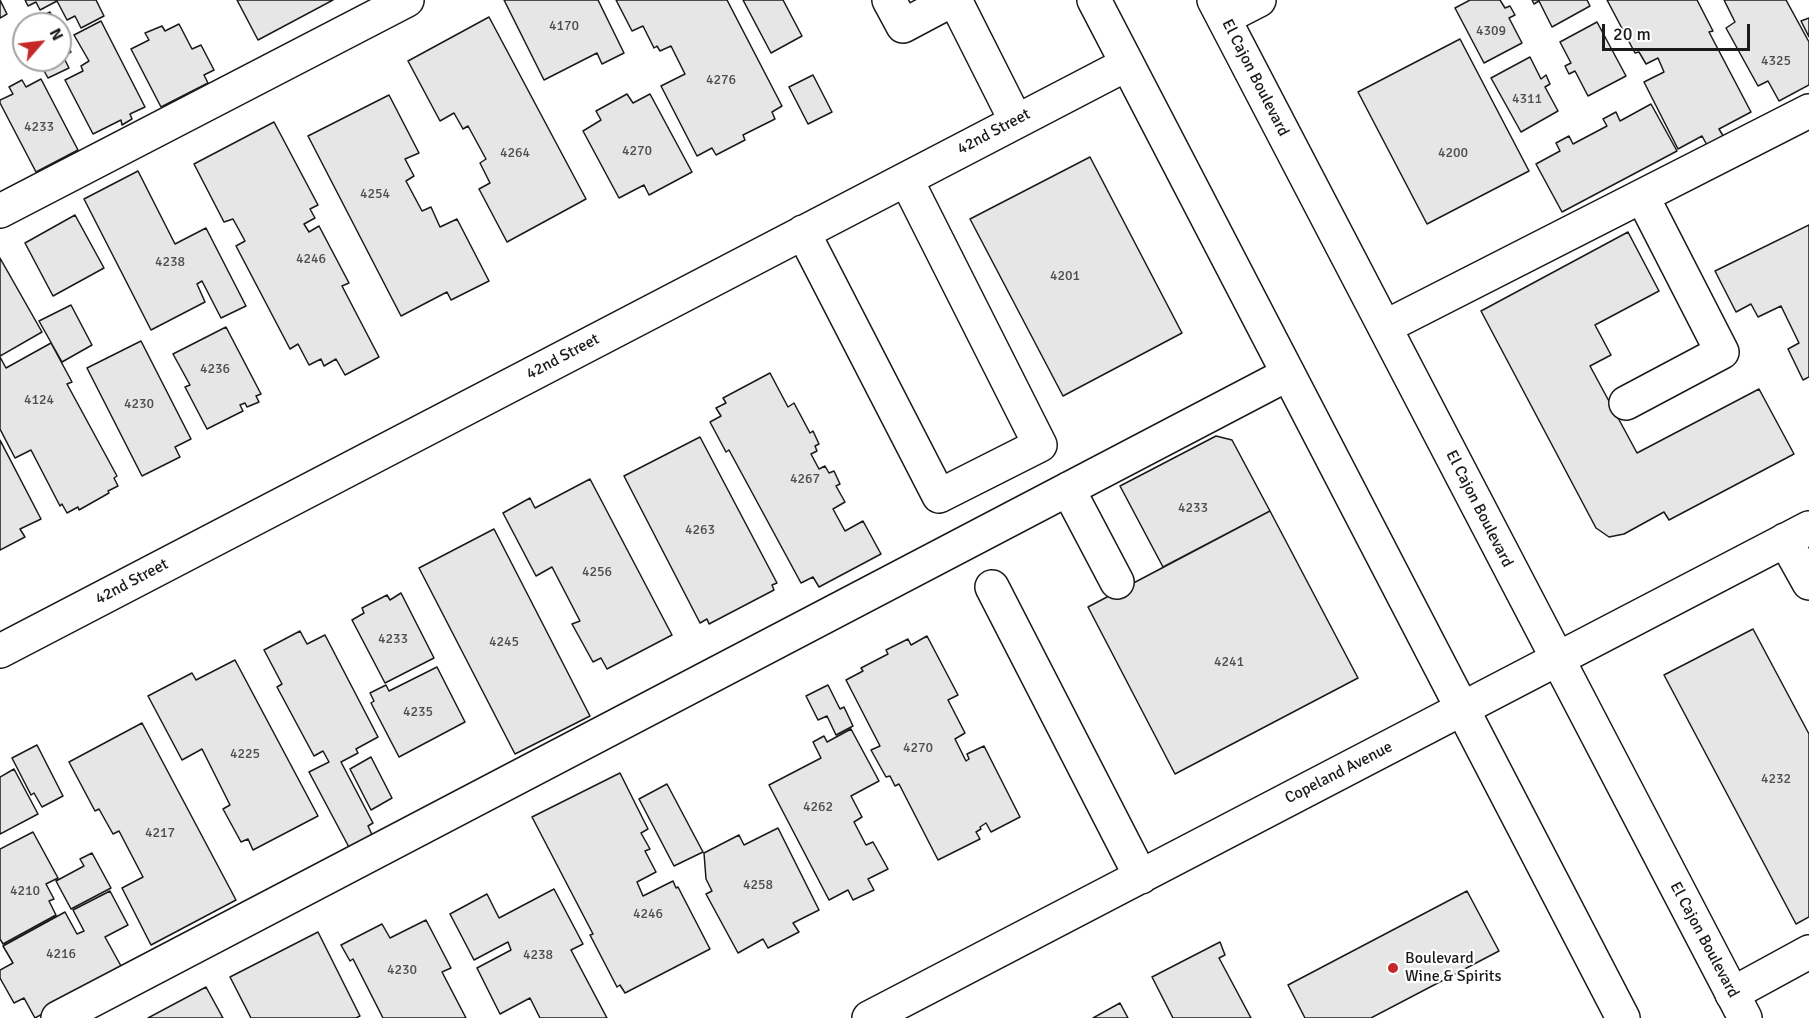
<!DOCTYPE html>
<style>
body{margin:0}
#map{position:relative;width:1809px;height:1018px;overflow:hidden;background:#fff;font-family:Signika,sans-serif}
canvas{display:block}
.north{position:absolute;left:12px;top:12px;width:60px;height:60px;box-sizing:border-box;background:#fff;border:2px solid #a3a3a3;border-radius:50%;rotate:62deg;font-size:16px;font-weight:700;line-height:24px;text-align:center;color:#1a1a1a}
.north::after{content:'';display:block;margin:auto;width:21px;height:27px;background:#c62828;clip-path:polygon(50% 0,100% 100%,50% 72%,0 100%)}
.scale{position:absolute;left:1602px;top:24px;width:148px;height:27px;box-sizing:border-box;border:3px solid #1a1a1a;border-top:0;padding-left:8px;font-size:18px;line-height:21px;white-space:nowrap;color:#1a1a1a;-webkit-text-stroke:4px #fff;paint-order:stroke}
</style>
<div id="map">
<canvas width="1809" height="1018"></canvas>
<div class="north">N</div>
<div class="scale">20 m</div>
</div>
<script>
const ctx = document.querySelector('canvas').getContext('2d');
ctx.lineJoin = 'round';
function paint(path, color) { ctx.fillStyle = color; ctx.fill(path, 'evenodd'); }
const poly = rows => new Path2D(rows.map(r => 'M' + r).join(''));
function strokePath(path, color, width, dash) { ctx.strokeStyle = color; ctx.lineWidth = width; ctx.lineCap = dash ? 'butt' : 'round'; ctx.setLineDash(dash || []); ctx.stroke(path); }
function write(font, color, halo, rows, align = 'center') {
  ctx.font = font + ' Signika,sans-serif'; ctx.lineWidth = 4.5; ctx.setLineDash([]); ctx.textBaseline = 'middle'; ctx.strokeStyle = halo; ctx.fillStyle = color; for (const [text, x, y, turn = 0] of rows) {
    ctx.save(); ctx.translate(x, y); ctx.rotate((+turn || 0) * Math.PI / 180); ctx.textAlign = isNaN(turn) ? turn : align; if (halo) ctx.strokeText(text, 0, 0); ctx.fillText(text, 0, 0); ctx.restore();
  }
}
const building = poly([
 [0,0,7,14,0,18,0,0],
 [25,0,96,0,104,16,81,28,75,16,67,20,57,1,40,10,36,2,28,6,25,0],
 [237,0,333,0,258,40,237,0],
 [504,0,598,0,624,53,602,64,597,53,544,80,504,0],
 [616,0,727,0,782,106,772,112,775,119,743,135,745,140,716,155,712,148,697,156,661,86,685,74,671,46,660,51,657,46,654,48,643,26,632,31,616,0],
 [743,0,783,0,802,36,771,53,743,0],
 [1470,0,1500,0,1505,8,1510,6,1515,15,1509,18,1522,43,1484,63,1455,8,1470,0],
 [1532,0,1587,0,1590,6,1552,27,1539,1,1534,4,1532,0],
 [1607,0,1697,0,1713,31,1709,32,1751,112,1719,129,1725,139,1708,147,1702,136,1678,149,1644,82,1664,72,1658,58,1646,64,1639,52,1635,53,1607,0],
 [1724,0,1786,0,1809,42,1809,85,1779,101,1768,81,1758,86,1726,28,1735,22,1724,0],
 [50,12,56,24,26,24,50,12],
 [489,17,586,199,507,242,479,189,490,183,480,163,486,159,468,126,463,129,454,113,440,121,408,61,489,17],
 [1809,18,1809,37,1801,21,1809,18],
 [101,21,145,107,130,114,132,119,122,125,121,120,93,134,65,80,83,71,81,66,89,61,74,35,101,21],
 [1597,22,1626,76,1588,96,1575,71,1569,74,1565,66,1571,63,1560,42,1597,22],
 [179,24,192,49,201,45,214,70,204,75,208,83,161,107,131,49,149,40,145,33,162,26,165,31,179,24],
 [60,31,71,52,63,56,69,68,48,78,38,60,60,60,60,31],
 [1460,39,1529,171,1427,224,1358,92,1460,39],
 [1530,57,1541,79,1546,75,1550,84,1545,87,1558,111,1521,132,1491,78,1530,57],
 [813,75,832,112,808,124,789,87,813,75],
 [41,79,78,150,36,172,0,103,0,100,13,94,9,87,22,80,26,87,41,79],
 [627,94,633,103,650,94,692,172,649,195,644,185,619,198,583,131,601,120,596,111,627,94],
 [389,95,419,153,405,159,414,176,406,181,422,211,431,207,440,227,457,219,489,281,451,300,447,292,401,316,308,136,389,95],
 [1651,104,1677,151,1562,212,1536,164,1560,151,1556,143,1569,136,1573,144,1607,126,1603,119,1616,112,1620,121,1651,104],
 [274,122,318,205,310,209,315,218,304,224,309,232,319,226,349,283,342,286,379,357,345,375,336,359,324,366,321,359,309,365,298,344,290,349,236,246,245,241,233,219,224,222,194,164,274,122],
 [1090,157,1182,333,1063,396,970,219,1090,157],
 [138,171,175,244,206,228,246,306,221,318,202,281,197,284,205,302,151,330,84,199,138,171],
 [75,215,104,268,53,296,25,243,75,215],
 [1809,225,1809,377,1803,380,1788,349,1799,343,1781,306,1758,317,1751,304,1736,312,1715,271,1809,225],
 [1628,232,1659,291,1595,325,1611,355,1590,366,1637,453,1759,389,1794,454,1669,520,1664,512,1624,534,1609,537,1596,528,1481,311,1628,232],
 [0,258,42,332,0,356,0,258],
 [71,305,92,345,62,362,39,321,71,305],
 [226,327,261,394,256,396,259,402,247,407,245,403,240,405,243,411,207,429,185,387,190,385,173,354,226,327],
 [141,341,191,439,175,447,180,457,142,476,87,368,141,341],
 [51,343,72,382,67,384,117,476,114,478,118,486,108,491,109,493,79,510,78,507,67,513,62,504,60,506,31,450,15,458,0,429,0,357,6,368,51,343],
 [770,373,788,407,794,403,810,433,813,431,819,444,815,446,817,451,811,454,819,469,825,466,829,473,834,471,840,484,836,486,845,502,833,509,845,531,863,521,881,554,819,587,813,577,801,583,729,450,726,452,710,422,721,416,716,408,726,403,723,398,770,373],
 [1216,436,1232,440,1270,511,1163,567,1120,486,1216,436],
 [700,437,777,583,772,585,774,590,709,624,707,619,700,623,624,476,700,437],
 [0,440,41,519,20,529,25,537,0,550,0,440],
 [590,479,672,635,607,669,601,658,593,662,572,624,580,621,552,567,536,576,503,513,530,498,535,508,590,479],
 [1270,511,1358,678,1175,774,1088,607,1270,511],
 [494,529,590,716,515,754,419,568,494,529],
 [401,593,434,658,385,683,352,620,364,613,362,608,387,595,390,600,401,593],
 [1753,629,1809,734,1809,917,1796,924,1664,675,1753,629],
 [300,631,307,644,325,635,378,737,356,749,358,753,341,762,373,823,368,826,374,839,351,851,309,772,329,762,323,751,314,756,277,687,282,684,264,650,300,631],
 [927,636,958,695,948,700,965,733,955,739,966,761,969,759,967,754,984,746,1020,817,991,832,986,823,980,827,981,829,976,832,980,839,938,860,899,784,895,786,890,776,886,777,871,750,880,746,846,680,863,671,861,668,888,654,886,650,908,639,911,645,927,636],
 [235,660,318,816,253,850,248,839,241,842,223,809,230,805,202,749,182,760,148,696,192,673,196,680,235,660],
 [437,667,465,722,399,757,371,703,374,701,370,693,386,685,389,691,437,667],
 [828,685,840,709,844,707,853,726,836,735,827,716,818,720,806,696,828,685],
 [142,723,236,900,151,945,122,888,143,877,119,831,113,834,99,809,95,811,69,762,142,723],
 [851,729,879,781,851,796,862,817,854,822,866,845,873,842,888,869,868,879,874,890,853,900,848,890,829,900,769,785,821,758,813,742,824,736,827,742,851,729],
 [37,745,63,796,42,807,34,793,31,795,12,758,37,745],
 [371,757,392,798,371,810,350,769,371,757],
 [14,769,38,814,0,834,0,777,14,769],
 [620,773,648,829,641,833,650,849,645,851,656,872,637,882,643,896,673,881,676,888,678,887,710,949,625,993,620,985,617,987,590,935,593,934,532,817,620,773],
 [667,784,703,852,674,866,639,799,667,784],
 [778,828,819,910,793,923,799,932,768,948,763,939,738,953,706,894,712,891,706,879,704,853,739,835,744,845,778,828],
 [33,832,58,878,46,884,54,899,49,901,56,915,3,944,0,939,0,849,33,832],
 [92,853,111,888,71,909,56,881,84,866,80,859,92,853],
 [554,889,583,944,571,950,607,1018,540,1018,530,998,500,1014,477,968,511,950,508,942,474,960,450,914,487,894,499,918,554,889],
 [110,891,128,925,105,937,121,966,115,969,120,975,98,984,35,1018,24,998,14,1003,0,978,0,970,13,963,3,946,65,912,77,934,84,931,73,910,110,891],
 [1467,891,1499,951,1371,1018,1305,1018,1288,985,1467,891],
 [426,920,451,968,442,972,466,1018,383,1018,353,959,350,961,341,945,382,924,390,938,426,920],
 [318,932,360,1016,356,1018,251,1018,230,977,318,932],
 [1220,942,1225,955,1219,958,1251,1018,1173,1018,1152,977,1220,942],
 [206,987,223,1018,148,1018,206,987],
 [1120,1003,1128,1018,1093,1018,1120,1003]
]);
const minor = poly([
 [889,0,903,26,952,0],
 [955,0,1016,121],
 [1224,18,1259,0],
 [0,211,407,0],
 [803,232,939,496,1040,445,906,179],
 [1385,327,1809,111],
 [1626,403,1722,352,1642,196],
 [1068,489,1117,582],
 [1785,540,1809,583],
 [992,587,1141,877],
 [0,651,1127,64],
 [1732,994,1809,952],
 [58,1018,1288,374],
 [869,1018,1809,528]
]);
const major = poly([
 [1094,0,1623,1018],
 [1214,0,1745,1018]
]);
const markers = [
 [1393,968,6,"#c62828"]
];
const numberNames = [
 ["4170",564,26],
 ["4309",1491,31],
 ["4325",1776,61],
 ["4276",721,80],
 ["4311",1527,99],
 ["4233",39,127],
 ["4270",637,151],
 ["4264",515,153],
 ["4200",1453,153],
 ["4254",375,194],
 ["4246",311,259],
 ["4238",170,262],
 ["4201",1065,276],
 ["4236",215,369],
 ["4124",39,400],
 ["4230",139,404],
 ["4267",805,479],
 ["4233",1193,508],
 ["4263",700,530],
 ["4256",597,572],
 ["4233",393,639],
 ["4245",504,642],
 ["4241",1229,662],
 ["4235",418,712],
 ["4270",918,748],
 ["4225",245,754],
 ["4232",1776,779],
 ["4262",818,807],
 ["4217",160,833],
 ["4258",758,885],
 ["4210",25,891],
 ["4246",648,914],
 ["4216",61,954],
 ["4238",538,955],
 ["4230",402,970]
];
const streetNames = [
 ["El Cajon Boulevard",1255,78,63],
 ["42nd Street",994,132,-28],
 ["42nd Street",563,357,-28],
 ["El Cajon Boulevard",1479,509,63],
 ["42nd Street",132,582,-28],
 ["Copeland Avenue",1339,773,-27],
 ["El Cajon Boulevard",1704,940,62]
];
const poiNames = [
 ["Boulevard",1405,959],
 ["Wine & Spirits",1405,977]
];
paint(building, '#e6e6e6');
strokePath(building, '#1a1a1a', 1.5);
strokePath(minor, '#1a1a1a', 36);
strokePath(major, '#1a1a1a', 36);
strokePath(minor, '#fff', 33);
strokePath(major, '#fff', 33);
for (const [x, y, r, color] of markers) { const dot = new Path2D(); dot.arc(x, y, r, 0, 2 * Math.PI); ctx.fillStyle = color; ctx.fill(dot); strokePath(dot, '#fff', 2); }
write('14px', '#4d4d4d', null, numberNames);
write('16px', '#1a1a1a', '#fff', streetNames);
write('16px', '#1a1a1a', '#fff', poiNames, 'left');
</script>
